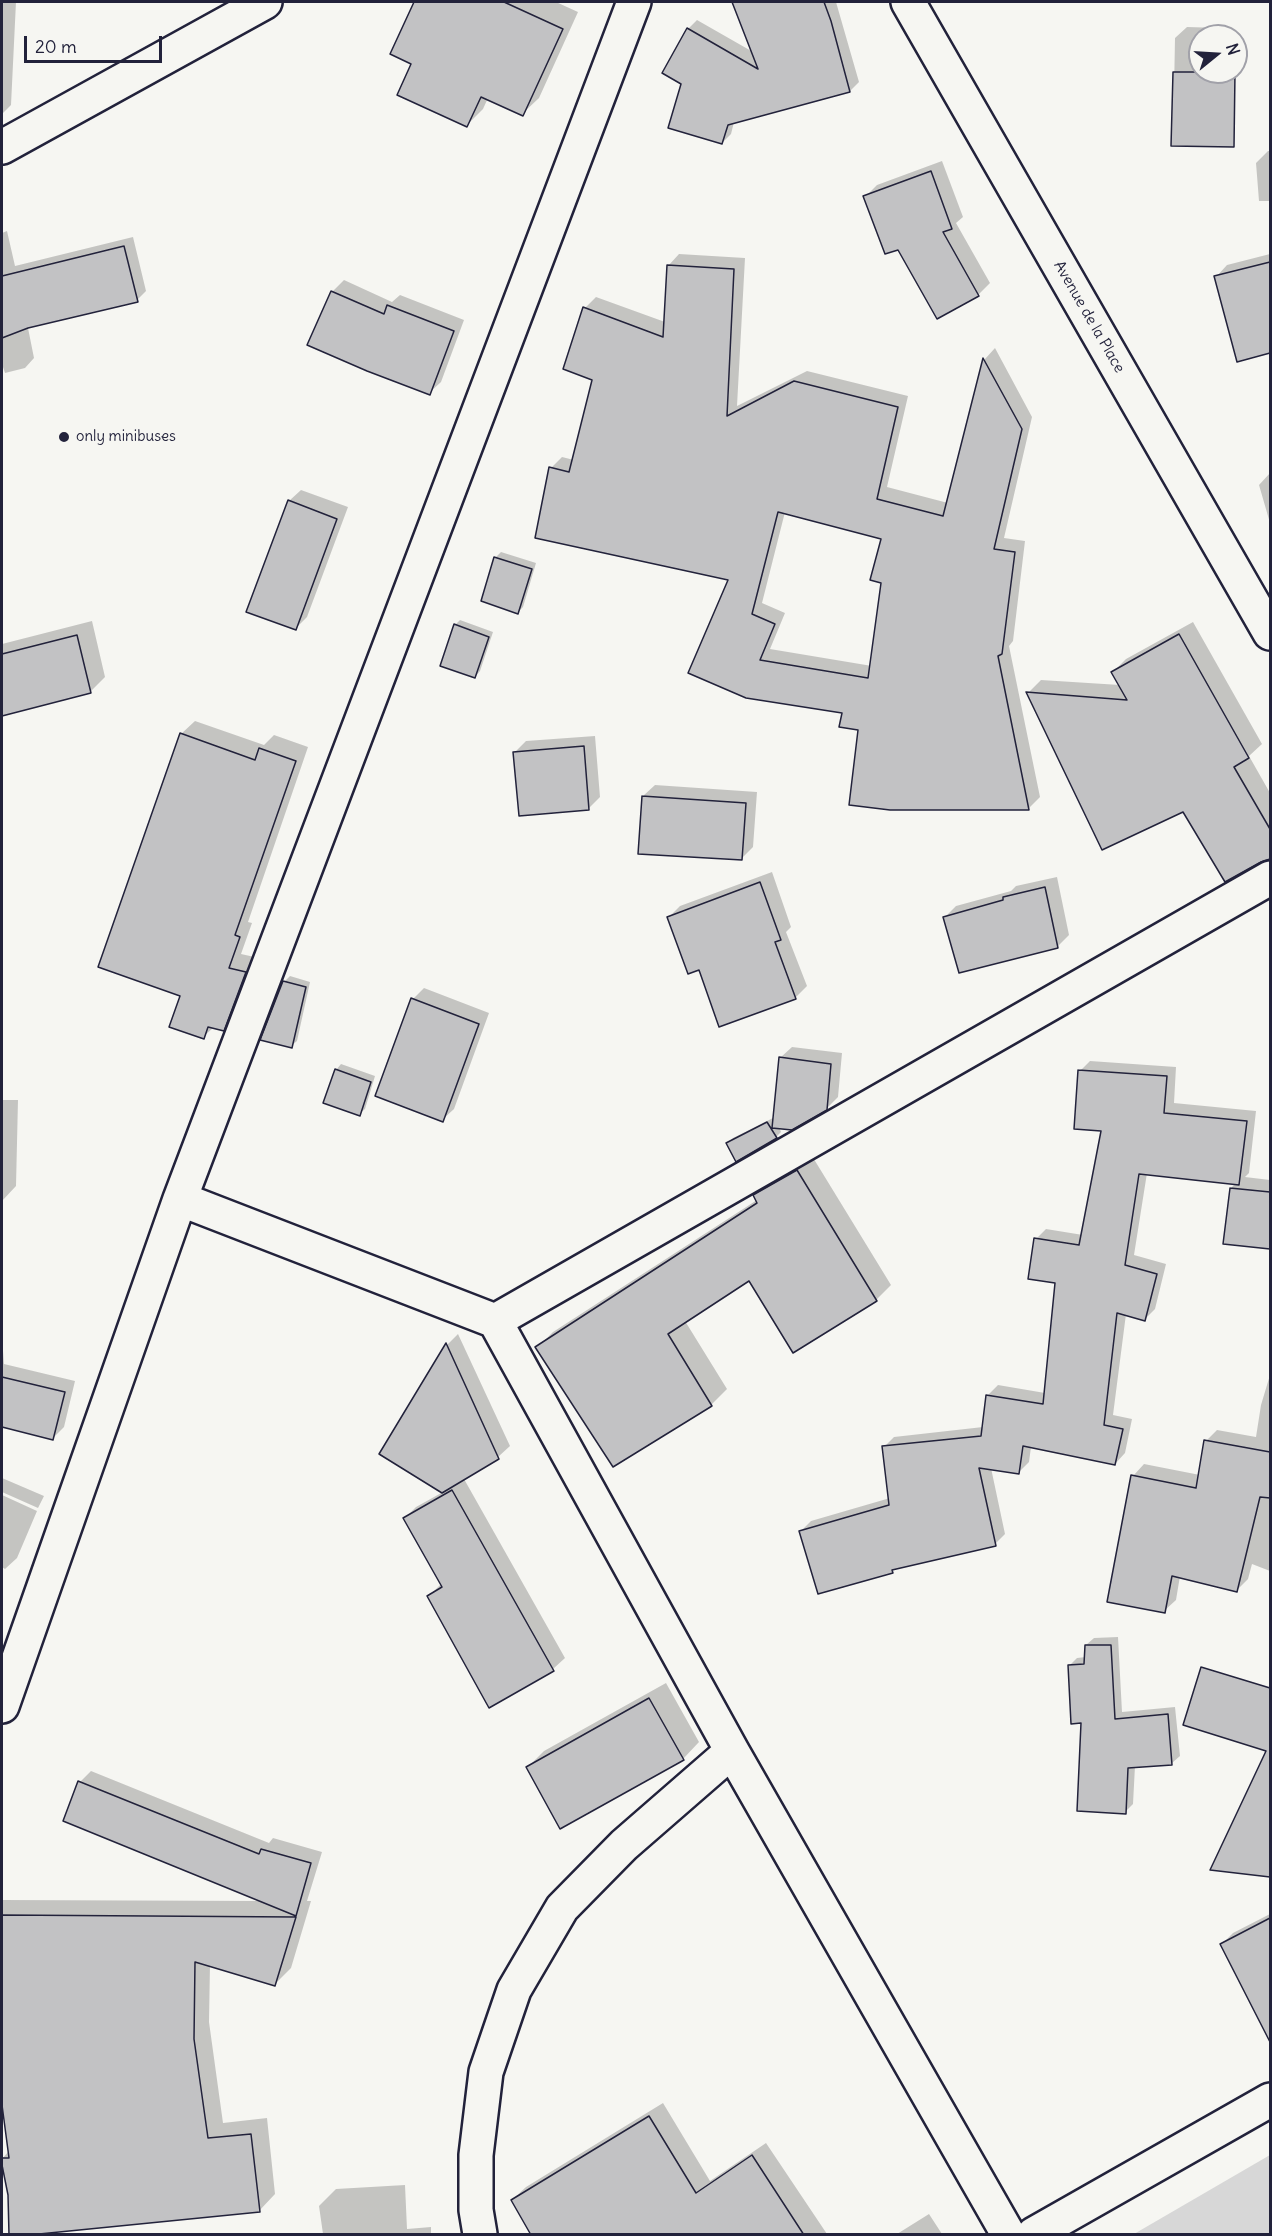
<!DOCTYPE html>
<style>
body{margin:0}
#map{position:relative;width:1272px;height:2236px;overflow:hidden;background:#f6f6f2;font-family:Delius,sans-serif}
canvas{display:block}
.frame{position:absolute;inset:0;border:3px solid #22223b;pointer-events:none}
.north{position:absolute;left:1188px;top:24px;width:60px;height:60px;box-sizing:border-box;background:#f6f6f2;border:2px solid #a1a1a9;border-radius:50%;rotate:72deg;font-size:16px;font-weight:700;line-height:24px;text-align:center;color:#22223b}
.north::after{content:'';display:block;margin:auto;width:21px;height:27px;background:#22223b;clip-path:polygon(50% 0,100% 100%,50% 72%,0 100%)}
.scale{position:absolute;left:24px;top:36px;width:138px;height:27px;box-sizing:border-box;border:3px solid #22223b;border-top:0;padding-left:8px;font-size:18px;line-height:21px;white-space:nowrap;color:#22223b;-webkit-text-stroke:4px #f6f6f2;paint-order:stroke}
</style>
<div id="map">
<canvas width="1272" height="2236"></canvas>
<div class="frame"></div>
<div class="north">N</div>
<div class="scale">20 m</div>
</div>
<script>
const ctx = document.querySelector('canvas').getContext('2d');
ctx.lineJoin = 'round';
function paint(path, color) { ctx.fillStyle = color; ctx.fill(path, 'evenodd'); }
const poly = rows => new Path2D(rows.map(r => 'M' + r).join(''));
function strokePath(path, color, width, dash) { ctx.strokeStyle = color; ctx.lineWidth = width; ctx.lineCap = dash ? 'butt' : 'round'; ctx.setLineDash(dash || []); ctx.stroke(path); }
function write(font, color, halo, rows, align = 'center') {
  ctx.font = font + ' Delius,sans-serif'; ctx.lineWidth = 4.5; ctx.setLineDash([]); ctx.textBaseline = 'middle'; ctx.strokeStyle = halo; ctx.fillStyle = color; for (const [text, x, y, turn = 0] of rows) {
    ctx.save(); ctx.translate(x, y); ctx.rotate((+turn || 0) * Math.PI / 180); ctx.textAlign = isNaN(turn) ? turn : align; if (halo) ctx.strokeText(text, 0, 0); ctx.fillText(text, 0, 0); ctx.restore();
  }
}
const green = poly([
 [1270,2155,1270,2234,1134,2234]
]);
const shadow = poly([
 [2,2,16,2,11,105,2,114],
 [416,2,556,2,578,12,539,98,522,114,488,98,483,109,467,125,413,63,392,54],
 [734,2,836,2,859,82,850,91,734,122,731,134,722,143,683,83,688,29,697,20,753,52],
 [1187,27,1222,28,1223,36,1200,36,1200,72,1226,72,1173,145,1175,38],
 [1268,151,1270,151,1270,201,1259,201,1256,163],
 [942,161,963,217,956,223,990,283,978,295,938,317,898,248,865,197,877,185],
 [7,231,15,266,133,237,146,291,137,300,28,328,34,358,25,368,5,373,2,364,2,233],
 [679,254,745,258,737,406,807,371,908,396,887,487,948,503,985,359,995,348,1032,417,1004,538,1025,541,1013,641,1009,646,1040,797,1029,808,890,809,860,729,843,712,746,697,730,579,551,468,562,457,574,460,593,379,585,308,596,297,665,322,668,266],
 [785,512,883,538,882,582,872,666,770,649,785,613,762,603],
 [1270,254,1270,352,1238,360,1216,277,1227,265],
 [344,280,392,302,400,295,464,320,441,382,429,393,309,344,333,291],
 [1270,473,1270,523,1259,485],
 [301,490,348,507,307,617,296,628,289,501],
 [501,552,536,563,523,607,518,612,495,558],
 [460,620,493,632,480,671,475,677,455,625],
 [92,621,105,677,90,692,2,714,2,644],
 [1193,622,1262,744,1249,756,1270,793,1270,858,1261,860,1184,810,1028,693,1041,680,1120,685,1113,672,1126,659],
 [195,721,264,745,274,735,308,747,248,922,252,923,241,954,259,958,237,1016,223,1029,214,1027,203,1037,182,995,181,734],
 [595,736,600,797,589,808,515,752,526,741],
 [655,785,757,792,753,847,741,859,643,796],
 [772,872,791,927,786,932,807,986,795,998,669,917,680,906],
 [1057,877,1069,935,1057,947,945,917,956,906,1011,891,1016,886],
 [290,976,310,982,297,1041,291,1046,284,982],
 [424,988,489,1013,454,1109,442,1120,413,999],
 [792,1047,842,1053,838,1097,826,1109,779,1127,781,1132,776,1137,728,1143,733,1138,775,1117,780,1058],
 [1090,1061,1176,1067,1174,1103,1256,1111,1249,1173,1245,1177,1270,1180,1270,1248,1225,1243,1231,1188,1236,1183,1147,1173,1134,1255,1166,1264,1155,1309,1145,1319,1126,1314,1113,1415,1132,1419,1125,1453,1115,1464,1031,1447,1029,1462,1019,1472,991,1468,1005,1534,995,1544,896,1567,892,1571,819,1592,801,1531,811,1521,890,1498,884,1447,894,1437,983,1427,988,1395,998,1385,1045,1393,1057,1282,1036,1239,1046,1229,1083,1235,1102,1130,1080,1071],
 [341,1064,375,1076,365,1109,359,1114,336,1070],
 [2,1100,18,1100,16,1186,2,1201],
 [812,1156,891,1285,876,1300,750,1279,685,1321,727,1389,711,1405,613,1465,537,1348,553,1332,757,1200,755,1196,770,1180],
 [458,1334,510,1446,498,1457,464,1479,565,1658,553,1669,490,1706,429,1596,442,1583,405,1518,416,1507,443,1492,381,1454,448,1344],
 [2,1337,4,1364,75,1381,64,1427,53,1438,2,1426],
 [1270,1375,1270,1571,1252,1564,1248,1579,1237,1590,1180,1576,1176,1600,1164,1611,1133,1476,1144,1464,1200,1475,1206,1441,1217,1430,1256,1437,1261,1405],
 [2,1478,44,1496,38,1508,2,1492],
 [2,1495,37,1511,17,1558,5,1569,2,1567],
 [1118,1637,1122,1712,1175,1707,1180,1756,1172,1763,1135,1766,1133,1804,1125,1812,1083,1722,1069,1666,1077,1658,1086,1657,1086,1645,1094,1638],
 [666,1683,699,1742,683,1759,527,1768,544,1751],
 [1270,1745,1270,1875,1212,1868],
 [91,1771,269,1843,273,1838,322,1852,307,1901,311,1901,291,1968,275,1984,210,1965,209,2022,223,2123,267,2118,275,2194,259,2211,10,2195,2,2159,9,2151,2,2094,2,1900,264,1901,80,1782],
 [1270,1914,1270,1997,1253,2005,1222,1944,1233,1933],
 [663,2103,710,2181,766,2143,827,2234,607,2234,512,2200,526,2187],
 [405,2185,407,2229,431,2227,431,2234,323,2234,319,2206,336,2189],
 [929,2214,942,2234,897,2234]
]);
const building = poly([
 [414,2,504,2,563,29,523,116,481,97,467,127,397,95,411,64,390,54,414,2],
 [732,2,824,2,831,21,850,92,728,125,722,144,668,128,681,84,662,73,687,28,758,69,732,2],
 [1173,72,1235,72,1234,147,1171,146,1173,72],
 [931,171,952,229,943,232,979,296,937,319,898,250,885,254,863,196,931,171],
 [124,246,138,302,28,328,2,338,2,276,124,246],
 [1270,262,1270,353,1237,362,1214,276,1270,262],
 [667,265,734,269,727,416,794,381,898,407,877,499,943,516,983,358,1022,429,994,549,1015,552,1002,654,998,656,1029,810,890,810,849,805,858,730,839,727,842,713,746,698,688,673,728,580,535,538,549,467,569,472,592,380,563,369,583,307,663,337,667,265],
 [778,512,881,539,870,580,881,583,868,678,760,660,775,624,752,614,778,512],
 [331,291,384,314,387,305,454,331,430,395,367,371,307,345,331,291],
 [288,500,337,519,296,630,246,612,288,500],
 [494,557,532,569,518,614,481,601,494,557],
 [454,624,489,637,475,678,440,666,454,624],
 [1179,634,1249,758,1234,767,1270,829,1270,859,1261,862,1225,882,1183,812,1102,850,1026,692,1127,700,1111,672,1179,634],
 [77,635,91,693,2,716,2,654,77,635],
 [180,733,255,760,259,748,296,761,235,935,240,937,229,968,246,972,224,1031,208,1027,204,1039,169,1027,180,996,98,967,180,733],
 [584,746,589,810,519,816,513,752,584,746],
 [642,796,746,803,742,860,638,854,642,796],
 [760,882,781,940,775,942,796,999,719,1027,699,970,688,974,667,917,760,882],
 [1045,887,1058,948,959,973,943,917,1003,900,1003,897,1045,887],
 [283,981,306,987,292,1048,260,1040,283,981],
 [411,998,479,1024,443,1122,375,1096,411,998],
 [779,1057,831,1064,827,1110,792,1130,772,1128,779,1057],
 [335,1069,371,1082,360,1116,323,1103,335,1069],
 [1078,1070,1167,1076,1164,1113,1247,1121,1239,1185,1139,1174,1125,1265,1157,1274,1145,1321,1117,1313,1104,1425,1123,1429,1115,1465,1023,1446,1019,1474,979,1468,996,1546,892,1570,893,1573,818,1594,799,1531,889,1505,882,1446,981,1436,986,1395,1043,1404,1055,1283,1028,1279,1034,1238,1079,1245,1101,1131,1074,1129,1078,1070],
 [767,1122,777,1138,736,1162,726,1143,767,1122],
 [797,1170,877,1301,793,1353,749,1281,668,1334,712,1406,613,1467,535,1347,757,1203,753,1195,797,1170],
 [1230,1188,1270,1192,1270,1249,1223,1244,1230,1188],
 [446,1343,499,1459,442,1493,379,1454,446,1343],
 [2,1377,65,1392,53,1440,2,1427,2,1377],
 [1204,1440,1270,1452,1270,1498,1260,1497,1237,1592,1172,1576,1165,1613,1107,1602,1131,1475,1196,1488,1204,1440],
 [452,1490,554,1671,489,1708,427,1596,442,1587,403,1518,452,1490],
 [1085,1645,1111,1645,1115,1719,1168,1714,1172,1765,1128,1768,1126,1814,1077,1811,1081,1723,1071,1724,1068,1665,1084,1664,1085,1645],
 [1201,1667,1270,1688,1270,1877,1210,1870,1266,1751,1183,1725,1201,1667],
 [649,1698,684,1760,560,1829,526,1767,649,1698],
 [78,1781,259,1854,261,1849,311,1863,296,1916,63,1821,78,1781],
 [2,1915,296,1917,275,1986,195,1962,194,2039,208,2138,251,2134,260,2212,29,2235,9,2235,8,2195,2,2165,2,2158,9,2158,2,2105,2,1915],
 [1270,1918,1270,2042,1220,1944,1270,1918],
 [649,2116,696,2193,752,2155,804,2235,531,2235,511,2200,649,2116]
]);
const minor = poly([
 [908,2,1270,633],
 [2,147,265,2],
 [180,1199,495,1321,732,1751,1008,2234],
 [495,1321,1270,878],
 [2,1706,180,1199,634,2],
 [480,2234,476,2210,476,2155,486,2072,514,1990,562,1908,624,1845,732,1751],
 [1034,2234,1270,2100]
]);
const markers = [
 [64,437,6,"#22223b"]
];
const streetNames = [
 ["Avenue de la Place",1089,317,60]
];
const poiNames = [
 ["only minibuses",76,437]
];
paint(green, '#d7d7d7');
paint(shadow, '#0003');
paint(building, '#c2c2c4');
strokePath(building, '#22223b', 1.5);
strokePath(minor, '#22223b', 38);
strokePath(minor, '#f6f6f2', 33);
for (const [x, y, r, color] of markers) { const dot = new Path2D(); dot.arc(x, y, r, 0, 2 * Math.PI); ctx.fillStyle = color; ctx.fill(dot); strokePath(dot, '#f6f6f2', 2); }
write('15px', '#22223b', '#f6f6f2', streetNames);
write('15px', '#22223b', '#f6f6f2', poiNames, 'left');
</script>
